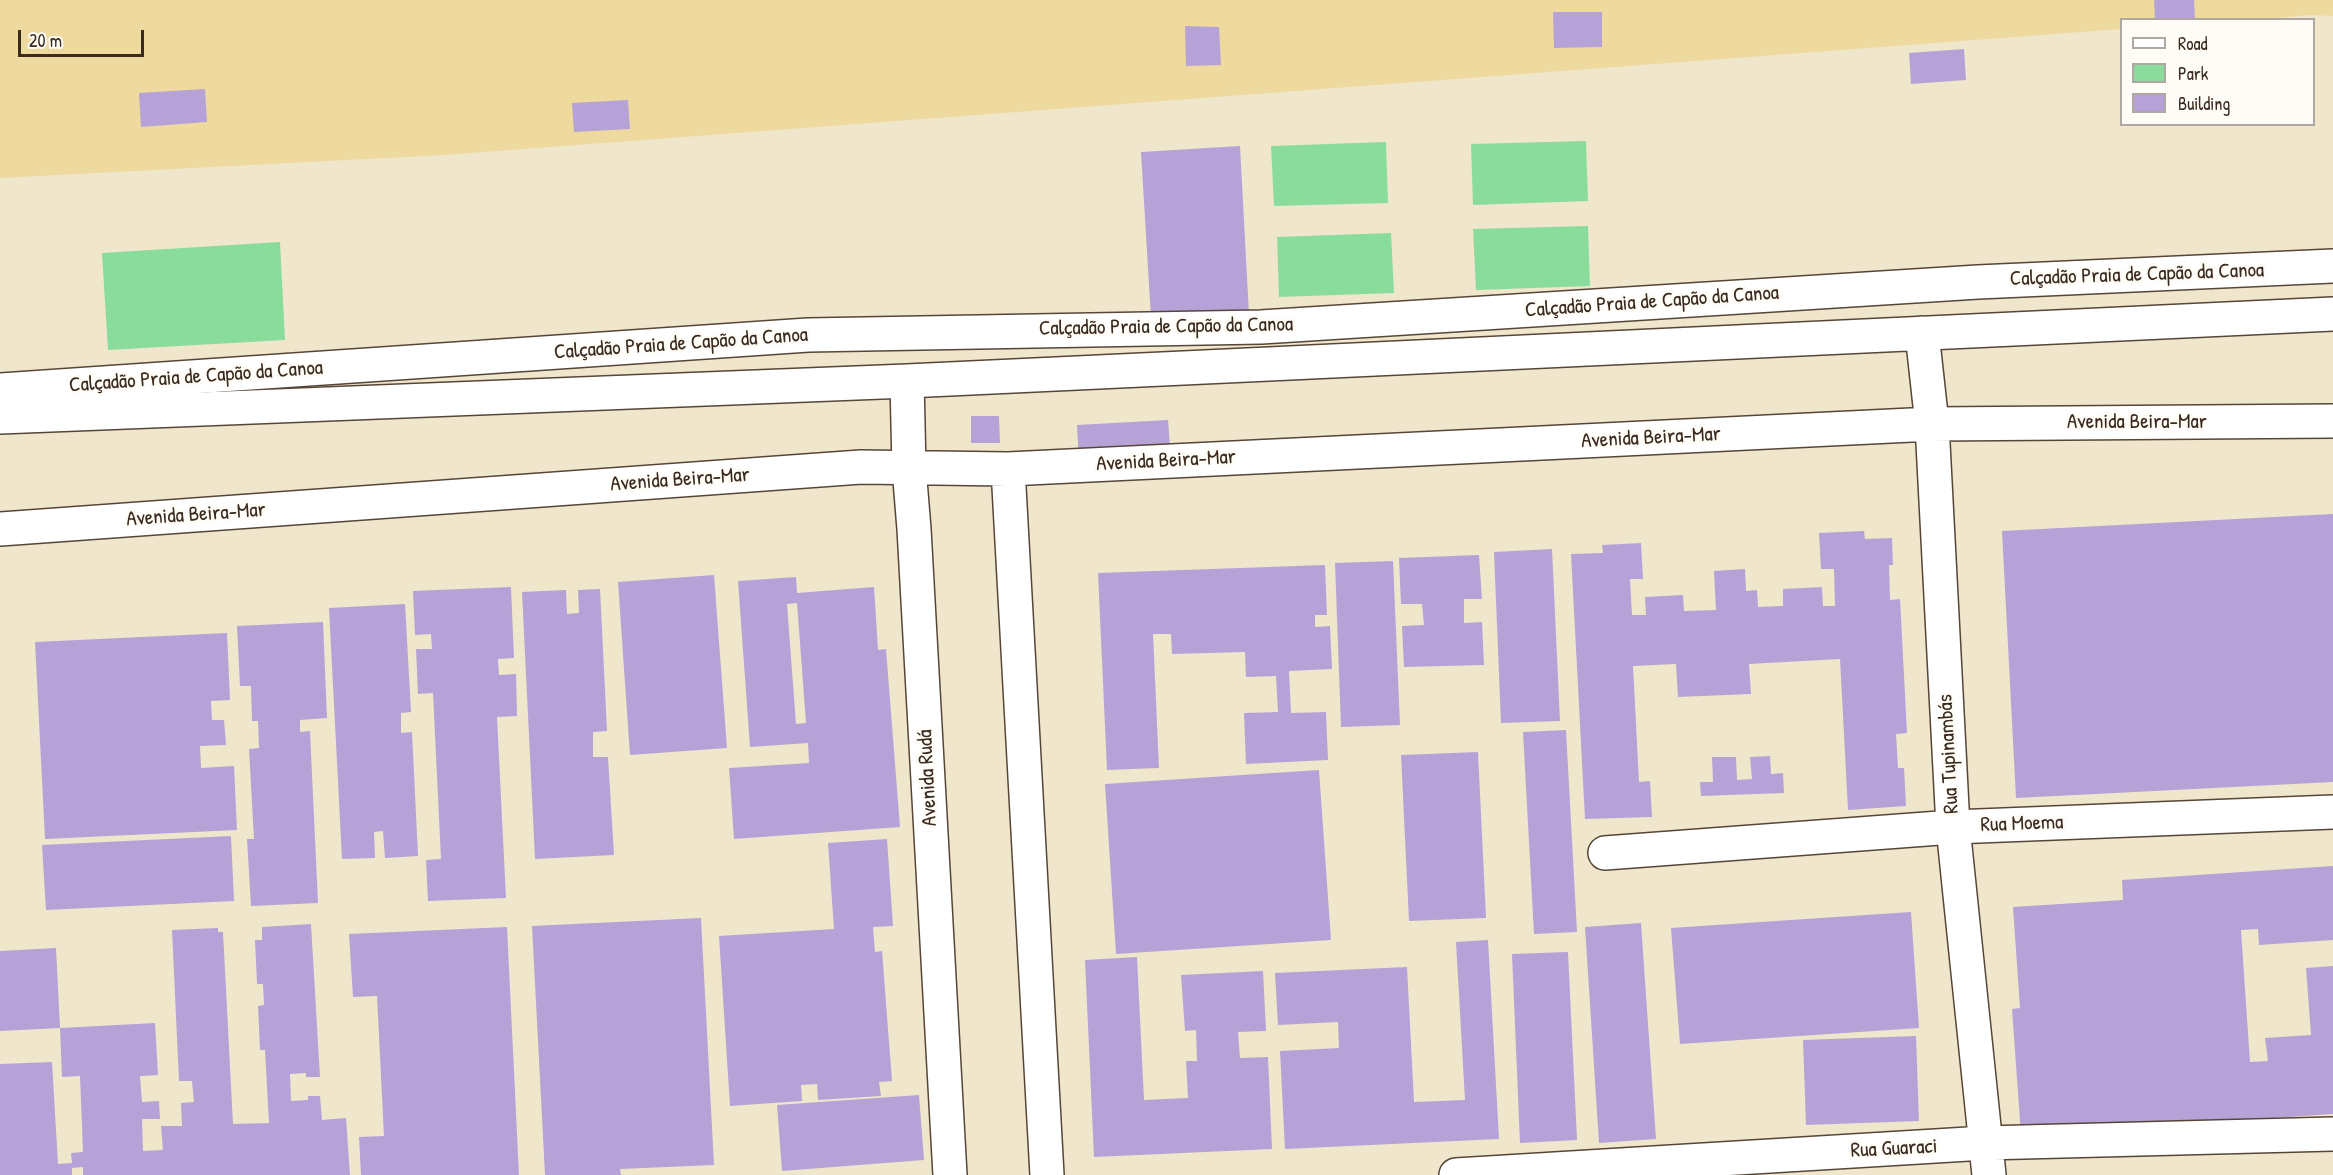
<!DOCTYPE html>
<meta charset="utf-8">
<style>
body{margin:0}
#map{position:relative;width:2333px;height:1175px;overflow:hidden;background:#f0e6cb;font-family:"Patrick Hand",sans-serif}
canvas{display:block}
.legend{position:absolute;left:2120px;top:18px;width:195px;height:108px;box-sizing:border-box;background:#fdfcf7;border:2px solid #afa8a0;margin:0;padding:8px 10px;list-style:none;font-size:18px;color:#3b2a1e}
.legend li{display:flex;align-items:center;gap:12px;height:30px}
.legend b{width:30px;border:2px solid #afa8a0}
.scale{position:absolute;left:18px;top:30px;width:126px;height:27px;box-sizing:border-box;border:3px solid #3b2a1e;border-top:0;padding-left:8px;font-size:18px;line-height:21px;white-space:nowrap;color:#3b2a1e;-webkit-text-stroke:4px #fdfcf7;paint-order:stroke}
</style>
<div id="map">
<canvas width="2333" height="1175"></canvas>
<ul class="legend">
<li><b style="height:8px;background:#fff"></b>Road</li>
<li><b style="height:16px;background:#8adc9c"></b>Park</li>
<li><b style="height:16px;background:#b7a2d8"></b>Building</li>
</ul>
<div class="scale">20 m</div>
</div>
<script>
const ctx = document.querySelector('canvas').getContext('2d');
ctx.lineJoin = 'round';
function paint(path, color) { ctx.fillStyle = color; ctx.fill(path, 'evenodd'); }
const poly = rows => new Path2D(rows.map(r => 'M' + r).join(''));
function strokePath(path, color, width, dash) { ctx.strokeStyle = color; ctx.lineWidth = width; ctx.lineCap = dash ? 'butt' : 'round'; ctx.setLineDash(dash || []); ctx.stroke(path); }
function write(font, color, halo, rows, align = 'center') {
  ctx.font = font + ' "Patrick Hand",sans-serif'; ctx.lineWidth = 6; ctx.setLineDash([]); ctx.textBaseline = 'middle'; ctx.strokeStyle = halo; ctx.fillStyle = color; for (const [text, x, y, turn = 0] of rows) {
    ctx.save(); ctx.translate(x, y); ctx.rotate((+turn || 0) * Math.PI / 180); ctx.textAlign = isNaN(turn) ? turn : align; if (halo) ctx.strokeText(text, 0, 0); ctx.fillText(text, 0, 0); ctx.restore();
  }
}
const green = poly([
 [1586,141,1588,201,1473,205,1471,144],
 [1386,142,1388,203,1274,206,1271,146],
 [1588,226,1590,286,1476,290,1473,229],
 [1391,233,1394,293,1279,297,1277,237],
 [280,242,285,340,108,350,102,253]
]);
const sand = poly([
 [0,0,2333,0,2333,16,2311,15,2255,20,2122,20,2121,29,444,155,0,178]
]);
const building = poly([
 [2154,0,2194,0,2195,19,2155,20],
 [1553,12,1602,12,1602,47,1554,48],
 [1185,26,1219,27,1221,65,1186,66],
 [1964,49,1966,80,1911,84,1909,53],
 [205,89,207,122,141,127,139,93],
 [628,100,630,129,574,132,572,103],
 [1240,146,1249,314,1151,318,1141,152],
 [971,416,999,416,1000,443,971,443],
 [1168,420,1171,460,1079,464,1077,425],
 [2333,514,2333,782,2016,798,2002,531],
 [1864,531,1865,539,1892,538,1893,565,1889,565,1890,600,1900,599,1907,733,1896,734,1898,768,1904,768,1906,806,1848,810,1840,659,1749,664,1751,694,1678,697,1676,664,1633,666,1639,782,1650,781,1652,817,1585,819,1571,554,1603,553,1602,545,1641,543,1643,579,1630,579,1632,615,1646,615,1645,597,1683,595,1684,611,1716,610,1714,571,1745,569,1746,591,1757,590,1758,607,1783,606,1783,589,1822,587,1823,606,1835,606,1834,569,1821,569,1819,533],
 [1552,549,1560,721,1501,723,1494,552],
 [1479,555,1482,599,1464,599,1464,623,1482,622,1484,665,1404,667,1402,626,1424,625,1422,604,1401,604,1399,558],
 [1393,561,1400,725,1341,727,1335,563],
 [1325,565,1327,615,1315,615,1315,627,1330,626,1332,669,1289,671,1291,713,1326,712,1328,760,1246,764,1244,713,1278,712,1276,676,1246,677,1245,652,1172,654,1171,634,1153,634,1159,768,1107,770,1098,573],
 [714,575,727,748,630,755,618,582],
 [796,577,797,593,874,587,878,650,886,649,900,827,734,839,729,768,809,763,808,743,750,747,738,581],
 [797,603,806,723,796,724,787,604],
 [511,587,514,658,498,659,499,675,516,674,517,716,497,717,506,898,428,901,426,860,441,859,433,693,418,694,416,649,432,649,431,634,415,635,413,591],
 [600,589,607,731,593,732,593,757,608,757,614,855,535,859,522,592,566,590,567,614,579,613,578,590],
 [405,604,411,712,401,713,401,733,412,732,418,856,385,858,383,831,374,832,375,858,342,859,329,608],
 [323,622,327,718,300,720,300,732,310,731,318,903,251,906,247,839,254,839,249,749,259,748,258,721,252,721,251,686,240,686,237,626],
 [227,633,230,700,211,701,212,720,224,720,226,745,200,746,201,768,234,766,237,830,45,839,35,642],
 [1566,730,1577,932,1534,934,1523,732],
 [1478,752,1486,918,1409,921,1401,755],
 [1770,756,1771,774,1783,773,1784,793,1701,796,1700,782,1713,782,1712,757,1736,757,1737,780,1752,779,1750,757],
 [1319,770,1331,940,1116,954,1105,784],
 [231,836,234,901,46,910,42,845],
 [887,839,893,926,873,927,875,952,882,951,892,1081,879,1082,881,1096,818,1100,817,1084,801,1085,802,1101,730,1106,719,936,834,929,828,843],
 [2333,866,2333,940,2259,945,2258,929,2241,930,2250,1062,2268,1061,2265,1038,2311,1035,2306,968,2333,966,2333,1114,2021,1135,2012,1009,2020,1008,2013,907,2123,900,2122,880],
 [1911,912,1919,1028,1680,1044,1671,928],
 [701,918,714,1165,620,1169,621,1175,545,1175,532,926],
 [1641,923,1656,1139,1599,1143,1585,927],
 [311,924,320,1077,306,1077,306,1073,290,1074,291,1101,308,1100,308,1096,320,1096,322,1120,346,1118,350,1175,83,1175,83,1167,72,1168,72,1175,0,1175,0,1064,52,1062,58,1164,72,1163,71,1153,83,1152,80,1076,62,1077,60,1028,155,1023,158,1075,140,1076,142,1102,159,1101,160,1119,142,1119,143,1151,163,1150,161,1126,182,1126,181,1103,194,1102,192,1081,179,1081,172,930,218,928,218,932,223,932,233,1124,269,1123,265,1050,260,1050,258,1006,264,1005,263,984,257,984,255,940,262,940,262,927],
 [507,927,519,1175,361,1175,359,1137,384,1136,377,996,353,997,349,934],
 [1488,940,1499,1139,1285,1149,1280,1051,1339,1048,1338,1022,1278,1025,1275,973,1407,967,1414,1102,1465,1100,1456,942],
 [56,948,60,1028,0,1031,0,951],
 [1568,952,1577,1140,1520,1143,1512,954],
 [1137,957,1144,1100,1188,1098,1186,1061,1197,1061,1196,1030,1185,1031,1181,975,1263,971,1266,1031,1238,1032,1240,1058,1268,1057,1272,1149,1094,1157,1085,960],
 [1916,1036,1919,1121,1806,1125,1803,1040],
 [919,1095,924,1160,782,1171,777,1105]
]);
const street = poly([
 [0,390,808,335,1261,327,1978,282,2333,266],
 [1605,853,1953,827,2333,812]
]);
const secondary = poly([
 [1922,333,1932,424,1953,827,1989,1175],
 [907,381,909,468,914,529,950,1175],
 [0,417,907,381,2333,314],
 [1008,469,1047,1175],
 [0,529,861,467,1008,469,1932,424,2333,421],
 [1456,1175,1985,1143,2333,1134]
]);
const streetNames = [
 ["Calçadão Praia de Capão da Canoa",2137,275,-2],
 ["Calçadão Praia de Capão da Canoa",1652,302,-4],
 ["Calçadão Praia de Capão da Canoa",1166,327,-1],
 ["Calçadão Praia de Capão da Canoa",681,344,-4],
 ["Calçadão Praia de Capão da Canoa",196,377,-4],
 ["Avenida Beira-Mar",2137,422],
 ["Avenida Beira-Mar",1651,438,-3],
 ["Avenida Beira-Mar",1166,461,-3],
 ["Avenida Beira-Mar",680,480,-4],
 ["Avenida Beira-Mar",196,515,-4],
 ["Rua Tupinambás",1949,754,-93],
 ["Avenida Rudá",928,778,-93],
 ["Rua Moema",2022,824,-2],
 ["Rua Guaraci",1894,1149,-3]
];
paint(green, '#8adc9c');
paint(sand, '#eeda9e');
paint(building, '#b7a2d8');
strokePath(street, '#564638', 36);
strokePath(secondary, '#564638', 36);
strokePath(street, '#fff', 33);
strokePath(secondary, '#fff', 33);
write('21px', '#3b2a1e', '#fdfcf7', streetNames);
</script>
